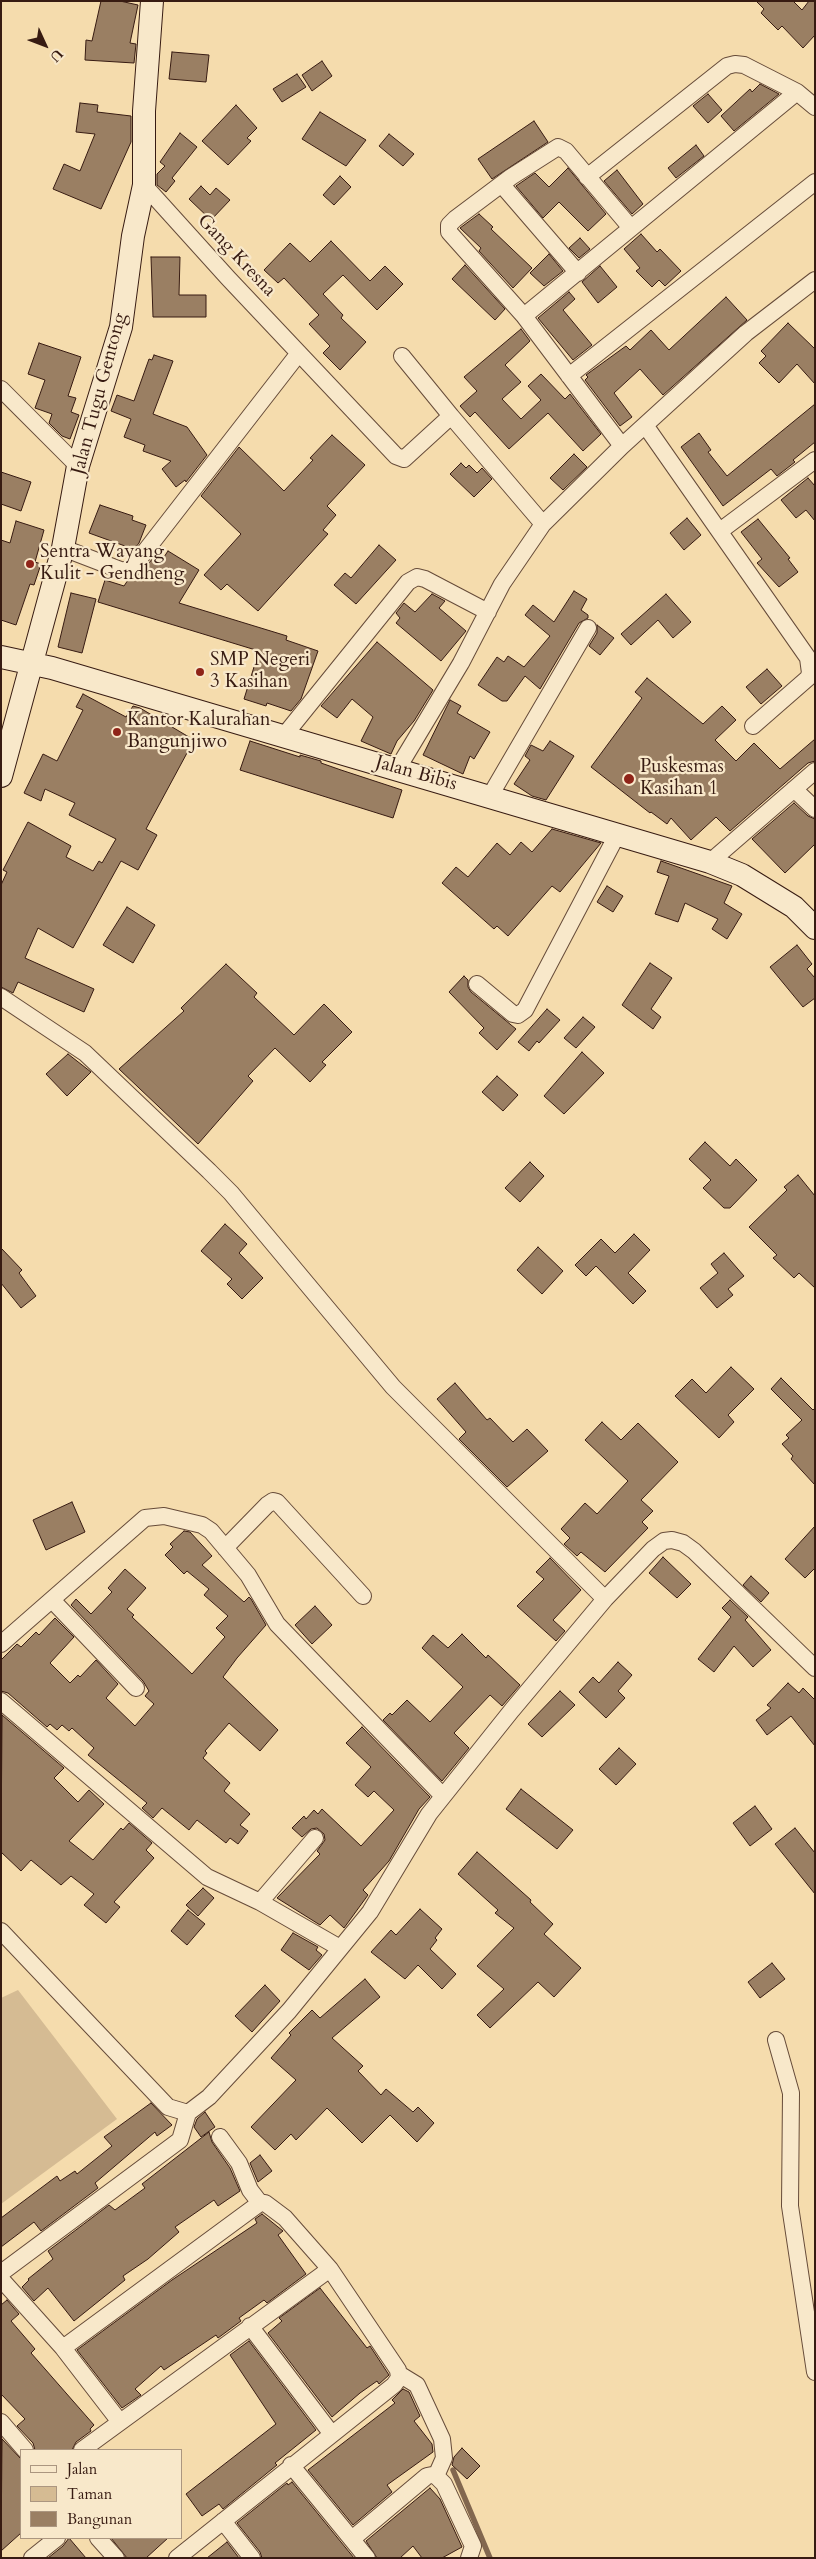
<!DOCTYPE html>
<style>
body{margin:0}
#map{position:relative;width:816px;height:2559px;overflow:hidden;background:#f5dcad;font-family:Cardo,serif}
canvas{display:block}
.frame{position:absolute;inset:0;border:2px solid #371b12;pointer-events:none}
.legend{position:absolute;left:20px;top:2449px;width:162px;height:90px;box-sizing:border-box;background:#f8e8ca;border:1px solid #ab9680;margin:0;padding:6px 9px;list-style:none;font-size:15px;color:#371b12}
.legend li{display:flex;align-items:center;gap:10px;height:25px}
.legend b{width:25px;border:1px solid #ab9680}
.north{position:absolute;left:20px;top:20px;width:50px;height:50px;-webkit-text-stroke:4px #f8e8ca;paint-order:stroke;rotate:133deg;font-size:14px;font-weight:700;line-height:20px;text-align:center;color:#371b12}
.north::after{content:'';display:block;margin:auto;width:18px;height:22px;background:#371b12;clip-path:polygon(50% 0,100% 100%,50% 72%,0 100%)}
</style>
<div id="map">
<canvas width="816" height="2559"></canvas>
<div class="frame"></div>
<ul class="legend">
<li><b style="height:6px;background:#f8e8ca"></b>Jalan</li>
<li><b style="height:14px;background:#d5bb93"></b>Taman</li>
<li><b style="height:14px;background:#9a7f63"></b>Bangunan</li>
</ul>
<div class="north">U</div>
</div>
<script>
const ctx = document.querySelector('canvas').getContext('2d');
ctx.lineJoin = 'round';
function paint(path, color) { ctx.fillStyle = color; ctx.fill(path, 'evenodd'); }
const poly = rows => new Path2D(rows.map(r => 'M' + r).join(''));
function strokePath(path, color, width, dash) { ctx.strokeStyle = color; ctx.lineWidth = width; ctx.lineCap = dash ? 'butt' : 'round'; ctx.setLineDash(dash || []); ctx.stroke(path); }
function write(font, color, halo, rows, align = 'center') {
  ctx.font = font + ' Cardo,serif'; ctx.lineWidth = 4.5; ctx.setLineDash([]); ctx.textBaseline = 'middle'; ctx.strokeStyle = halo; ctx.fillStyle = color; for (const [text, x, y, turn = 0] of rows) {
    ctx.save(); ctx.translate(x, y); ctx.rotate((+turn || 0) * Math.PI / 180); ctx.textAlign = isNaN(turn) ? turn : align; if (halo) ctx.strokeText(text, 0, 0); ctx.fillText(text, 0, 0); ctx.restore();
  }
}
const green = poly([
 [18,1990,117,2119,1,2204,1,1998]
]);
const stream = poly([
 [453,2470,490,2558]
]);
const building = poly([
 [101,1,120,1,138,5,130,43,136,44,134,63,85,60,86,40,92,41,101,1],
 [756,1,793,1,802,10,809,1,815,1,815,35,803,48,782,26,778,30,761,13,764,9,756,1],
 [172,52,209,55,206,82,169,79,172,52],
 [322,61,332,76,312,91,302,75,322,61],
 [297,74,306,87,282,102,273,89,297,74],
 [760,84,779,94,734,131,721,116,750,89,752,92,760,84],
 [708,94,722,110,708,123,693,106,708,94],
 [80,103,98,105,97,112,131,116,131,142,101,209,53,189,64,164,80,171,95,134,76,132,80,103],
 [236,105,257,128,247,138,251,141,228,165,202,141,236,105],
 [320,112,366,140,346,166,302,139,320,112],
 [534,121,548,142,492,179,478,159,534,121],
 [180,133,197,147,172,178,175,181,166,192,157,185,157,174,165,166,160,162,180,133],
 [389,134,414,154,403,166,379,146,389,134],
 [696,145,704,156,676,178,668,168,696,145],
 [568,168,606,214,588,231,559,202,543,218,516,186,535,173,549,187,568,168],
 [617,170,643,204,632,214,604,181,617,170],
 [340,176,351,187,334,205,323,195,340,176],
 [201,186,210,195,216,188,230,200,211,220,189,199,201,186],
 [479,214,493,227,491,229,532,268,513,288,479,251,481,248,460,228,479,214],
 [641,234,657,252,660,249,681,271,665,286,659,280,652,287,636,271,640,268,624,249,641,234],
 [580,238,590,249,579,258,569,248,580,238],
 [331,241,370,281,385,266,403,284,377,310,343,275,323,294,343,315,341,318,366,342,340,370,323,353,330,346,309,324,319,315,284,278,278,283,264,270,290,243,310,262,331,241],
 [549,254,563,271,544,286,530,273,549,254],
 [151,257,180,257,179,295,206,295,206,317,153,317,151,257],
 [465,265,505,309,495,320,452,279,465,265],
 [600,266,617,287,598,303,582,282,600,266],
 [569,292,575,299,563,310,592,345,573,360,538,318,569,292],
 [726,297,747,320,663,395,640,369,614,393,632,417,620,426,585,380,588,377,586,375,626,346,630,350,651,330,669,350,726,297],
 [788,323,815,349,815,384,797,364,779,383,759,363,766,356,761,351,788,323],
 [521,329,530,341,505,365,521,382,502,399,521,419,541,400,528,386,541,374,565,399,570,394,601,434,583,451,548,413,509,449,475,412,470,417,460,406,477,391,464,377,521,329],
 [39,343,81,357,68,396,76,398,71,412,79,415,70,439,62,436,49,423,52,414,35,408,45,380,28,374,39,343],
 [154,355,173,361,153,414,187,427,207,455,186,482,185,480,176,487,162,469,171,461,143,451,145,445,124,437,131,419,111,411,117,395,134,401,149,359,152,360,154,355],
 [815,404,815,442,793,460,795,462,777,476,771,469,723,506,681,447,699,433,711,450,708,452,727,476,815,404],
 [332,435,365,465,327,506,336,515,323,530,328,534,258,611,227,584,221,590,204,575,241,534,201,496,239,447,284,491,313,460,310,458,332,435],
 [574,454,587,467,563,490,550,478,574,454],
 [461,463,466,468,469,465,477,473,482,468,492,479,474,497,450,474,461,463],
 [1,472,31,482,21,511,1,504,1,472],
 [808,478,815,486,815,521,806,510,796,518,781,500,808,478],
 [100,505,133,516,132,520,146,525,139,543,129,556,122,553,125,546,89,533,100,505],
 [687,518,701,535,684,550,670,533,687,518],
 [758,519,790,558,788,559,798,572,779,587,757,563,762,559,741,532,758,519],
 [16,521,44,530,35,562,41,564,34,585,30,584,16,625,1,620,1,540,10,543,16,521],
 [379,545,396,560,356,604,334,585,345,573,351,578,379,545],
 [168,551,199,570,179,603,287,636,286,640,318,651,301,699,291,711,267,703,266,706,244,699,259,651,98,602,105,580,124,586,128,580,141,573,157,553,164,557,168,551],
 [574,591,587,599,581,610,588,615,588,618,579,623,540,689,525,676,507,701,502,701,478,685,497,657,504,662,508,656,524,667,550,636,525,615,533,605,554,622,574,591],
 [71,593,96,599,82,653,58,647,71,593],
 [432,594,445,601,439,608,466,631,441,661,396,623,400,618,396,613,404,603,415,612,432,594],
 [666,594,691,622,673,638,658,620,631,645,621,634,666,594],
 [597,625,614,638,600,655,589,646,597,633,597,625],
 [377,642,433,690,414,721,397,741,391,754,361,741,373,717,352,699,337,718,321,706,377,642],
 [767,669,782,686,761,704,746,687,767,669],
 [647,678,703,724,722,706,736,720,715,740,736,761,754,743,780,769,815,739,815,761,808,763,730,831,716,817,691,840,671,818,667,824,651,812,650,813,591,767,642,698,635,692,647,678],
 [83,694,126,717,133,706,140,708,194,740,146,829,157,835,138,870,121,861,73,948,38,928,25,958,94,989,84,1012,18,982,13,993,1,987,1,885,7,872,3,870,28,822,71,846,66,857,93,871,99,861,102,863,116,839,69,815,75,803,45,789,41,801,24,793,43,754,57,761,83,710,76,707,83,694],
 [450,700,461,706,457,713,490,732,474,759,470,756,463,774,423,755,450,700],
 [250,741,300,757,300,755,321,761,321,763,341,770,402,790,393,818,240,770,250,741],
 [550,741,574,756,546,800,532,796,514,784,530,760,525,756,531,745,543,751,550,741],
 [794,803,808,816,815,819,815,844,785,873,752,839,794,803],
 [552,829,601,843,560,892,552,886,508,936,497,926,494,929,442,883,456,867,468,877,497,843,510,855,521,842,532,852,552,829],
 [661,861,732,886,724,903,742,914,727,939,712,929,718,919,685,903,678,922,655,914,669,876,657,872,661,861],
 [607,886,623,896,613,912,597,902,607,886],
 [127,907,155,925,133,963,103,945,127,907],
 [797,945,812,964,807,969,815,978,815,998,803,1007,770,967,797,945],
 [650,963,672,978,651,1009,661,1017,653,1029,622,1005,650,963],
 [226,964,257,993,254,997,294,1035,324,1004,352,1032,322,1062,326,1065,310,1082,275,1048,248,1076,253,1081,198,1144,119,1069,184,1011,181,1008,226,964],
 [464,976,468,980,468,987,471,992,516,1029,497,1050,479,1033,484,1028,449,992,464,976],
 [547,1009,560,1020,539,1043,537,1041,529,1051,518,1042,547,1009],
 [583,1017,595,1027,576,1048,564,1038,583,1017],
 [582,1052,604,1073,564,1114,544,1096,582,1052],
 [68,1054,91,1072,67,1096,46,1074,68,1054],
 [497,1076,518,1095,503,1111,482,1092,497,1076],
 [705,1142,730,1166,736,1159,757,1180,730,1208,724,1208,703,1188,711,1180,689,1159,705,1142],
 [530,1162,544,1176,520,1202,505,1188,530,1162],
 [798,1175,815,1196,815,1288,799,1273,794,1278,773,1258,777,1255,749,1227,787,1190,784,1187,798,1175],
 [225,1224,247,1244,239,1253,263,1278,242,1299,227,1284,232,1279,201,1251,225,1224],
 [634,1234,650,1250,628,1273,646,1291,633,1304,596,1266,586,1276,575,1265,601,1239,615,1253,634,1234],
 [538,1247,563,1271,542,1294,517,1270,538,1247],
 [1,1248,22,1270,19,1273,36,1296,21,1308,1,1283,1,1248],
 [724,1253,744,1276,728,1289,733,1295,717,1308,700,1288,718,1273,711,1264,724,1253],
 [731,1367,754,1389,728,1415,734,1422,719,1438,675,1396,692,1379,706,1393,731,1367],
 [781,1378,813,1410,815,1408,815,1485,791,1459,793,1456,782,1444,789,1438,786,1435,802,1420,771,1389,781,1378],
 [455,1383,487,1420,490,1418,513,1442,527,1429,548,1451,507,1487,459,1439,466,1432,437,1399,455,1383],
 [602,1422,621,1440,638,1423,678,1462,641,1500,653,1511,642,1522,648,1528,605,1572,581,1552,577,1556,564,1544,570,1538,561,1529,585,1503,597,1514,628,1481,585,1440,602,1422],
 [72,1502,85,1532,46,1550,33,1520,72,1502],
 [815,1526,815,1568,805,1578,785,1559,815,1526],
 [184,1531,190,1532,212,1556,202,1565,244,1602,249,1597,251,1599,266,1625,237,1658,223,1677,278,1730,260,1751,229,1723,205,1751,207,1753,203,1758,230,1783,224,1791,250,1814,240,1825,248,1831,238,1844,230,1838,226,1843,197,1820,189,1830,162,1808,153,1818,142,1808,147,1803,88,1755,94,1748,72,1728,69,1731,62,1725,57,1730,50,1724,47,1727,8,1693,1,1691,1,1660,17,1644,21,1647,36,1632,39,1635,55,1618,74,1637,50,1663,70,1683,78,1675,80,1677,96,1660,118,1684,106,1698,135,1726,154,1704,145,1696,149,1691,143,1681,71,1605,76,1599,91,1614,112,1592,108,1588,125,1569,146,1588,127,1609,134,1615,132,1617,192,1674,225,1637,216,1628,228,1616,204,1595,209,1589,187,1571,184,1574,165,1555,173,1547,170,1544,184,1531],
 [663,1557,691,1584,677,1598,649,1573,663,1557],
 [550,1558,581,1590,553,1620,565,1631,556,1641,517,1606,544,1579,536,1572,550,1558],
 [751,1576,769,1593,761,1602,743,1585,751,1576],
 [730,1600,748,1617,745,1620,771,1650,753,1667,734,1646,714,1672,698,1659,731,1617,722,1608,730,1600],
 [315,1606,332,1625,312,1644,295,1625,315,1606],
 [462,1634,486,1658,488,1655,520,1685,502,1706,490,1695,454,1733,469,1748,442,1781,383,1720,390,1713,392,1715,407,1700,430,1722,463,1687,422,1648,433,1635,448,1648,462,1634],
 [618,1662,632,1675,618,1691,625,1698,606,1718,579,1692,593,1677,599,1683,618,1662],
 [788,1683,799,1693,803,1688,815,1700,815,1746,791,1716,767,1735,756,1720,771,1708,767,1705,788,1683],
 [560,1691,575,1705,542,1737,528,1724,560,1691],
 [2,1715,64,1768,54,1778,78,1802,89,1790,104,1804,69,1841,93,1860,121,1828,123,1830,129,1823,152,1843,146,1850,154,1858,114,1902,120,1907,106,1923,84,1905,94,1894,71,1876,61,1885,31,1860,21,1871,1,1852,2,1715],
 [362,1727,430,1797,419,1809,389,1861,363,1890,368,1895,344,1928,330,1915,320,1925,277,1898,320,1854,317,1851,325,1840,324,1834,317,1828,311,1829,302,1837,292,1828,304,1816,306,1819,314,1810,318,1814,322,1809,361,1846,394,1810,374,1791,368,1797,355,1785,371,1767,346,1743,362,1727],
 [619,1748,636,1764,616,1785,599,1769,619,1748],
 [521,1789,573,1830,557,1849,506,1809,521,1789],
 [755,1806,772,1829,750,1846,733,1823,755,1806],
 [795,1828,815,1853,815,1894,775,1844,795,1828],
 [477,1852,531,1900,530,1902,553,1924,544,1934,581,1968,554,1997,538,1982,490,2028,477,2015,504,1989,477,1966,514,1928,495,1913,498,1910,458,1874,477,1852],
 [203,1888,214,1898,198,1916,186,1905,203,1888],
 [420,1909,442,1929,435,1938,437,1940,430,1949,456,1974,442,1989,418,1965,405,1979,371,1952,391,1930,396,1935,420,1909],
 [188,1910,205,1924,187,1945,171,1931,188,1910],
 [293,1933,318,1947,316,1950,322,1955,309,1970,281,1950,293,1933],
 [772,1963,785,1979,760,1998,748,1982,772,1963],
 [365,1979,380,1997,332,2038,363,2066,358,2071,381,2095,386,2089,413,2112,418,2107,434,2123,417,2142,390,2115,362,2143,327,2108,296,2140,291,2134,275,2150,251,2127,296,2080,271,2058,291,2035,289,2033,312,2010,320,2018,365,1979],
 [265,1985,280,2001,252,2032,235,2016,265,1985],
 [151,2103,172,2125,157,2136,155,2132,95,2183,98,2188,41,2231,34,2222,1,2247,1,2218,57,2176,60,2181,75,2171,77,2174,112,2146,104,2137,151,2103],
 [205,2112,215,2127,201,2137,194,2127,197,2119,205,2112],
 [209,2132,212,2142,230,2168,240,2191,218,2206,214,2200,175,2227,179,2232,148,2259,123,2276,125,2280,74,2321,48,2288,34,2301,22,2287,29,2280,28,2279,53,2259,48,2251,109,2205,115,2210,145,2188,142,2184,209,2132],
 [260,2155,272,2171,258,2182,250,2163,260,2155],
 [262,2214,283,2231,278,2235,306,2274,267,2303,264,2300,239,2318,241,2321,218,2338,216,2335,164,2370,161,2366,135,2389,141,2395,122,2408,77,2350,172,2280,257,2223,255,2219,262,2214],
 [320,2288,367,2348,370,2346,389,2375,379,2384,377,2381,360,2393,332,2417,268,2333,282,2321,279,2318,320,2288],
 [7,2300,19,2314,11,2321,35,2349,31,2353,94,2425,90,2429,91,2431,76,2442,72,2450,35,2450,33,2443,17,2426,25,2419,1,2394,1,2305,7,2300],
 [249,2341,316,2430,275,2463,277,2465,223,2509,219,2504,202,2516,186,2494,276,2424,230,2355,249,2341],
 [403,2389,409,2392,420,2416,414,2421,432,2444,433,2452,387,2485,392,2492,353,2525,308,2470,395,2403,392,2400,403,2389],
 [2,2439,21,2459,21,2533,1,2551,2,2439],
 [462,2448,480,2466,467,2479,452,2465,454,2457,462,2448],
 [292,2482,354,2558,262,2558,260,2552,237,2523,287,2483,288,2485,292,2482],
 [430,2488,440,2499,462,2547,442,2558,422,2558,413,2546,400,2558,377,2558,366,2541,430,2488],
 [69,2538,86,2558,48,2558,63,2546,69,2538],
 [111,2538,168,2538,146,2558,127,2558,111,2538],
 [227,2542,239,2558,207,2558,227,2542]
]);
const minor = poly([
 [587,177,727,66,735,64,744,65,797,92,815,107],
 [144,185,228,278,396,456,404,459,451,416,543,524],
 [502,185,578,273],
 [524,316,797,92],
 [402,356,451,416],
 [569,376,815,182],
 [1,389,78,466],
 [645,425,808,658,810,673,808,678,753,726],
 [622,446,524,316,449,232,449,225,455,219,511,177,558,147,566,151,631,228],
 [720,531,815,460],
 [63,548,123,571,133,567,299,353],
 [283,737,408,582,417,577,425,579,488,612],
 [398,768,461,663,502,584,543,524,622,446,746,333,815,280],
 [794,789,815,809],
 [490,796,588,628],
 [710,862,815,771],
 [477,984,513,1014,518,1015,525,1010,617,835],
 [1,997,85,1053,209,1171,231,1193,393,1387,605,1599],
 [225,1548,267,1505,273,1501,277,1502,363,1596],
 [52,1600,136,1688],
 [1,1644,145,1518,164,1516,202,1525,211,1531,248,1575,277,1624,443,1796],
 [1,1701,207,1877,260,1902,340,1948],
 [260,1902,315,1838],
 [1,1931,168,2107,188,2113,209,2097,289,2011,370,1912,429,1814,512,1710,605,1599,653,1549,664,1541,672,1540,683,1543,694,1551,815,1668],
 [776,2040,791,2093,790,2206,815,2372],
 [220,2137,239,2163,250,2190,260,2203],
 [1,2273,180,2140,188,2113],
 [1,2279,63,2348,260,2203,265,2203,285,2218,330,2269,398,2370,399,2378,394,2385,177,2558],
 [250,2326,331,2433],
 [63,2348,120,2422],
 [399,2374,417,2385,442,2439,444,2458,436,2476],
 [1,2422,25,2450],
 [82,2450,330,2269],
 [291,2465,367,2558],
 [223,2521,252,2558],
 [98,2538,116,2558],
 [352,2539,427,2476,432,2475,436,2476,444,2484,473,2546,469,2558],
 [32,2558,57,2538]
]);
const secondary = poly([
 [1,657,52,668,710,862,742,875,794,907,815,928],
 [1,776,63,548,78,466,121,327,133,236,144,185,144,111,152,1]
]);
const markers = [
 [30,564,5,"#8f2418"],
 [200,672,5,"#8f2418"],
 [117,732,5,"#8f2418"],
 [629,779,6,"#8f2418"]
];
const streetNames = [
 ["Gang Kresna",236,256,47],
 ["Jalan Tugu Gentong",100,394,-75],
 ["Jalan Bibis",416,774,16]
];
const poiNames = [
 ["Sentra Wayang",40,553],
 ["Kulit - Gendheng",40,575],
 ["SMP Negeri",210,661],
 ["3 Kasihan",210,683],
 ["Kantor Kalurahan",127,721],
 ["Bangunjiwo",127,743],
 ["Puskesmas",640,768],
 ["Kasihan 1",640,790]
];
paint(green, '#d5bb93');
strokePath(stream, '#82674f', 5.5);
paint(building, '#9a7f63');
strokePath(building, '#371b12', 1);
strokePath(minor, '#664b39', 18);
strokePath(secondary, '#371b12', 24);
strokePath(minor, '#f8e8ca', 16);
strokePath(secondary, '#f8e8ca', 22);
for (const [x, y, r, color] of markers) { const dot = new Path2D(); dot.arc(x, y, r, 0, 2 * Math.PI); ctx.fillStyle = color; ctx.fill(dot); strokePath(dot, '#f8e8ca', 2); }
write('19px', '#371b12', '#f8e8ca', streetNames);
write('19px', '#371b12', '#f8e8ca', poiNames, 'left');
</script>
